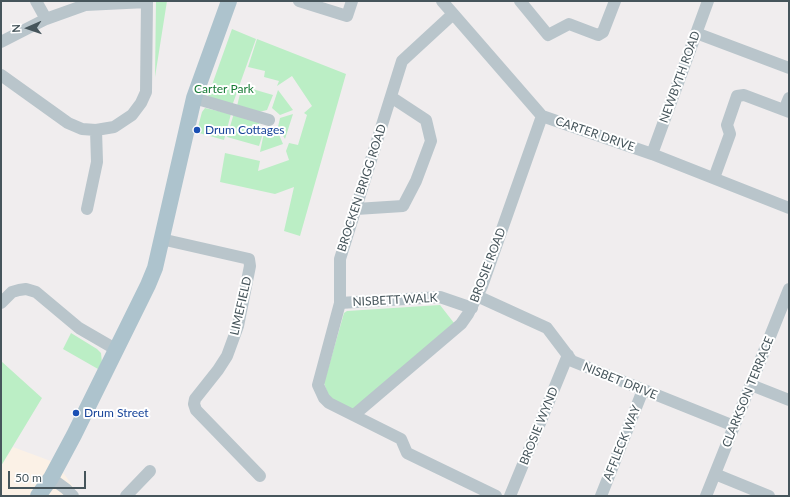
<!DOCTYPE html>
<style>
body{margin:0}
#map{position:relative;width:790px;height:497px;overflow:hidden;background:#f0edee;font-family:Lato,sans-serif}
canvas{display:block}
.frame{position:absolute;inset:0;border:2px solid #46555b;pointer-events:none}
.north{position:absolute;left:8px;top:8px;width:40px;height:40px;-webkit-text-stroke:3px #fff;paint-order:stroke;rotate:268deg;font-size:11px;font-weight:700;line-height:16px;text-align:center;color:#46555b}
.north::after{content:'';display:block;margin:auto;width:14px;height:18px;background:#46555b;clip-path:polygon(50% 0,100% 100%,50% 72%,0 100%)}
.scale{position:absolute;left:8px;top:471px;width:78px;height:18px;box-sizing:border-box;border:2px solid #46555b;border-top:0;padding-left:5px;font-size:12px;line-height:14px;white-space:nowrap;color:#46555b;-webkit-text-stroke:3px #fff;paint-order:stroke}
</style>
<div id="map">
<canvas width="790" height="497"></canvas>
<div class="frame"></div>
<div class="north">N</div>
<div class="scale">50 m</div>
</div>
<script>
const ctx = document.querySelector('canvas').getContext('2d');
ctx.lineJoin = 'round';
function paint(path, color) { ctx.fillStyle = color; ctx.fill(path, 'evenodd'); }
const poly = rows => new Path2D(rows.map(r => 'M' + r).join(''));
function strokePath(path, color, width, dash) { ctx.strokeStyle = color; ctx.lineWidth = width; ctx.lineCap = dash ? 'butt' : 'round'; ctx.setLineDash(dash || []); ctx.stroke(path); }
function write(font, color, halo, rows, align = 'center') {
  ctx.font = font + ' Lato,sans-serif'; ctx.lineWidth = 4; ctx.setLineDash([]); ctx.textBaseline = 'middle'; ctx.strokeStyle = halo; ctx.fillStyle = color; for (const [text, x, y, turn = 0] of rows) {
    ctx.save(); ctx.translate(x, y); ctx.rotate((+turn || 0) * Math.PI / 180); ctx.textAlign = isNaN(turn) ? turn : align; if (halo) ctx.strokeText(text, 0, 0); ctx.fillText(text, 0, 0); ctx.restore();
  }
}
const commercial = poly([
 [13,447,56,463,80,496,1,496,1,466]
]);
const green = poly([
 [156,1,167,1,155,77],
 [232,29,256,39,232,106,208,96],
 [257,39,346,74,300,236,284,231,294,187,275,194,220,182,225,153,260,161,258,171,289,160,286,151,289,143,298,145,307,115,304,113,312,106,292,76,277,86,279,81,264,77,265,71,248,67],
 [242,86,273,95,267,110,259,112,237,106],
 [278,90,293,110,280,115,272,108],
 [205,108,231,114,224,140,199,133,200,127,198,127,202,112],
 [234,113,256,119,264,130,259,146,227,137],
 [293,114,285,139,278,127,280,118],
 [265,128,277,130,283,144,260,152],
 [440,305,454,323,352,410,330,400,324,383,344,313,347,311],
 [71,333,97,349,101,353,102,363,98,369,63,349],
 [1,361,42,398,1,466]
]);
const minor = poly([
 [36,1,46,19],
 [299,1,347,16,352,1],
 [442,1,542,116,652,154,789,208],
 [520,1,548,35,569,24,598,35,603,32,615,1],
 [453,14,402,61,340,259,340,303,318,385,324,398,329,403,401,439,407,453,496,496],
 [696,33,789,68],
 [1,42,46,19,85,5,147,2],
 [1,75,68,123,82,129,96,130,114,127,132,115,141,103,146,92,147,1],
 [194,98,269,120],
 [784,110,789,98],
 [652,154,708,1],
 [714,178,730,134,727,125,737,96,744,95,789,112],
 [87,209,97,162,96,130],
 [356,209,403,206,416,181,431,141,426,120,391,97],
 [161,239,249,259,250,266,238,326,227,356,218,370,195,399,194,404,196,410,260,476],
 [477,296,547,328,572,361,734,426],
 [1,303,12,292,19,290,26,289,36,292,79,328,117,350],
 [340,303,440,297,472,308],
 [751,385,789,400],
 [354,415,461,324,468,314,482,286,542,116],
 [715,474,769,496],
 [51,478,66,489,73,496],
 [126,496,150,471],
 [510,496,568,355],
 [601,496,643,390],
 [706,496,789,289]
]);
const major = poly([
 [38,496,51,478,74,435,148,285,155,268,194,98,229,1]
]);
const markers = [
 [197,130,4,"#1a4fb4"],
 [76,413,4,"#1a4fb4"]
];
const streetNames = [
 ["NEWBYTH ROAD",680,77,-70],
 ["CARTER DRIVE",595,134,19],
 ["BROCKEN BRIGG ROAD",362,188,-72],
 ["BROSIE ROAD",488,265,-69],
 ["NISBETT WALK",395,300,-3],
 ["LIMEFIELD",241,306,-77],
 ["NISBET DRIVE",620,381,22],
 ["CLARKSON TERRACE",748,392,-68],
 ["BROSIE WYND",539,426,-68],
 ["AFFLECK WAY",622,443,-68]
];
const parkNames = [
 ["Carter Park",224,89]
];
const transitNames = [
 ["Drum Cottages",205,130],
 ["Drum Street",84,413]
];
paint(commercial, '#fbf1e6');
paint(green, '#bbeec5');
strokePath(minor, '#b9c5cb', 12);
strokePath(major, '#adc3cd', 16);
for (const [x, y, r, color] of markers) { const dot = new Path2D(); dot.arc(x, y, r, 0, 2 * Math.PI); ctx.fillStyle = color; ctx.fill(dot); strokePath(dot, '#fff', 1.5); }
write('12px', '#46555b', '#fff', streetNames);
write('12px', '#177b35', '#fff', parkNames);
write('12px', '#164399', '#fff', transitNames, 'left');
</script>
